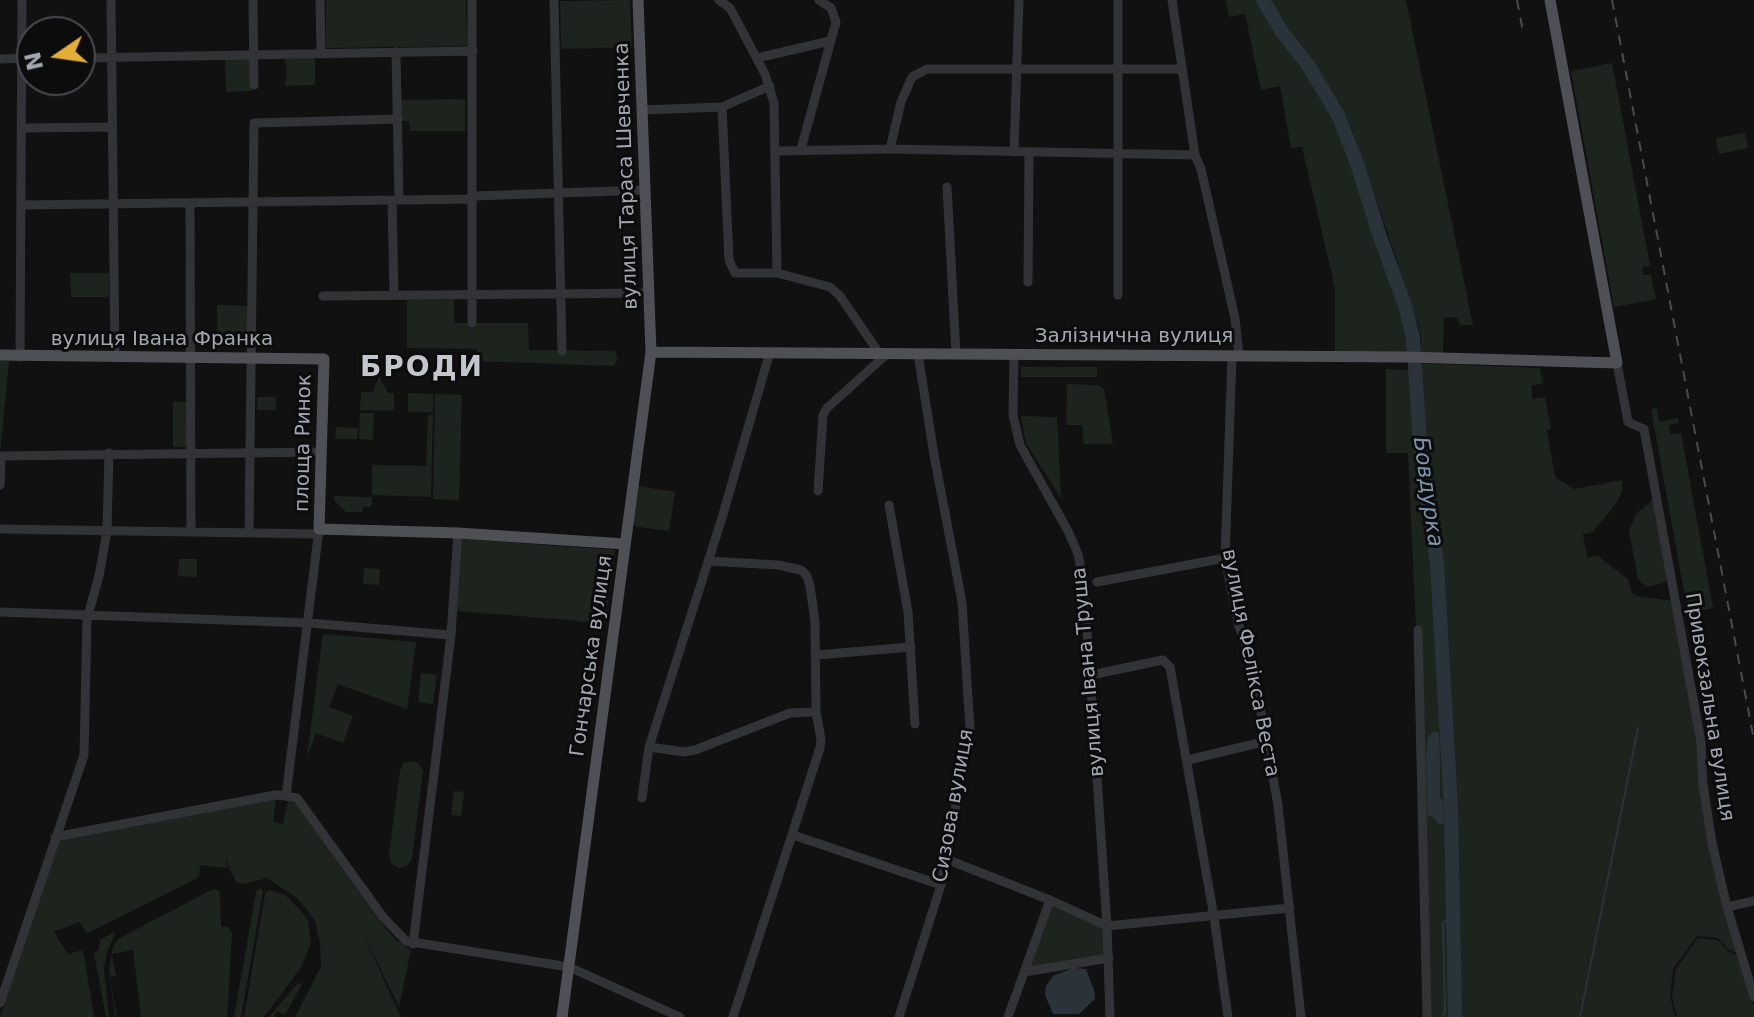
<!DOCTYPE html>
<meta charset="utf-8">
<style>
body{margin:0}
#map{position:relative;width:1754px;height:1017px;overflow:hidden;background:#111112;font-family:"DejaVu Sans",sans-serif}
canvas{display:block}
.north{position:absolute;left:16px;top:16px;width:80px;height:80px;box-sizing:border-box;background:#0c0c0d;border:2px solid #484a4f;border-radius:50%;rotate:257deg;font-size:22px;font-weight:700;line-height:32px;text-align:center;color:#a3a7b2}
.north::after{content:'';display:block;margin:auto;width:28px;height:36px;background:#e3ae38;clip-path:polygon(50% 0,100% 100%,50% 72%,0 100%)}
</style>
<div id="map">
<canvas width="1754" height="1017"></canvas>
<div class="north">N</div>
</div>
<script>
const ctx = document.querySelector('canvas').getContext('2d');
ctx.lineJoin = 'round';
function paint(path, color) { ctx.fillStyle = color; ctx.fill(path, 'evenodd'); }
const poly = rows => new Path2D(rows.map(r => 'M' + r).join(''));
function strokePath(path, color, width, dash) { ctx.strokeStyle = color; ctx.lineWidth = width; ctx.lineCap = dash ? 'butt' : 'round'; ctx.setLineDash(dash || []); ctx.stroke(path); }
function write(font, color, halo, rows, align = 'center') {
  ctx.font = font + ' "DejaVu Sans",sans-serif'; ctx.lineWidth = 6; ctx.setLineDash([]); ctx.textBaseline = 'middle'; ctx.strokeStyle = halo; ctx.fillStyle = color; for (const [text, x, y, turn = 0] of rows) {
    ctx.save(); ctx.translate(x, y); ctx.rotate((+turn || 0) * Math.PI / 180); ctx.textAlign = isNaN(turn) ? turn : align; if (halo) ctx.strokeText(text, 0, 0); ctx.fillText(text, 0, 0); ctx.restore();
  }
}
const green = poly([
 [326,0,466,0,467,46,326,48],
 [630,0,632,47,561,49,560,1],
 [1226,0,1267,0,1277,17,1268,0,1406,0,1473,325,1460,325,1457,317,1444,318,1443,354,1421,354,1421,337,1412,304,1352,130,1340,104,1305,51,1343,113,1356,147,1410,304,1419,338,1419,354,1335,353,1335,288,1302,147,1291,148,1280,86,1261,90,1245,14,1229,17],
 [225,57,251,57,251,91,226,92],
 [315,58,315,85,285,86,287,68,284,59],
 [1612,63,1650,266,1642,267,1643,275,1651,275,1656,299,1614,307,1571,71],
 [465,99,465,131,410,131,409,121,402,121,401,100],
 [1745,133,1748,148,1719,154,1716,138],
 [70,273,109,273,109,297,71,297],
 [407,300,454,300,454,323,528,323,529,350,615,351,618,359,614,366,477,361,477,349,407,348],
 [217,305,248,306,247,347,217,346],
 [0,361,9,361,0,455],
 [1408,363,1540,368,1543,383,1531,386,1533,399,1545,397,1551,429,1547,430,1555,477,1574,489,1622,480,1622,491,1617,502,1593,532,1583,534,1587,557,1598,556,1628,579,1632,593,1637,596,1672,601,1737,953,1729,950,1718,938,1697,936,1673,969,1670,996,1675,1017,1429,1017,1422,628,1416,628,1408,453,1386,453,1386,369,1408,370],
 [1021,367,1097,367,1097,377,1021,377],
 [379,376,388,393,394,393,394,411,360,410,361,392,373,392],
 [1067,384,1098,385,1104,389,1113,444,1084,444,1082,425,1066,425],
 [408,393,433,394,433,412,408,412],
 [435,394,462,395,459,500,433,499],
 [257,397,276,397,276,410,257,410],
 [173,402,189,402,189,447,173,447],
 [1657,408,1659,422,1678,418,1679,423,1669,425,1671,434,1681,433,1713,608,1688,613,1651,409],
 [360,413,374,413,373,440,359,439],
 [428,415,433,415,431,497,372,495,372,465,426,466],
 [1021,416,1057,417,1061,498,1026,443],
 [336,427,358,428,357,439,335,439],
 [638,486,675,492,669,531,633,526],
 [334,496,372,497,371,507,363,507,362,512,346,512,334,500],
 [1653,500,1669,578,1663,583,1647,587,1638,579,1629,531,1636,514],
 [462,539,615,550,605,623,457,611],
 [179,559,197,559,197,577,178,576],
 [364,568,380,569,379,585,363,584],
 [323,634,416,642,407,709,338,684,329,707,353,716,343,743,316,733,307,757],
 [421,673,437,675,433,704,418,702],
 [414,761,419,764,423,771,412,859,407,866,399,868,392,864,389,856,400,771,403,763],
 [454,791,464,792,461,816,451,815],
 [276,799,273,822,283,824,288,801,295,803,379,920,396,940,411,950,399,1007,357,921,401,1017,295,1017,321,967,320,944,315,920,297,898,267,878,244,884,237,883,229,868,226,856,227,868,200,865,199,877,87,933,79,922,54,932,68,954,83,950,94,1017,0,1017,58,841],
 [260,888,263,891,241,1017,234,1017,256,892],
 [213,889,219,891,220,895,221,927,227,926,232,933,227,1017,141,1017,133,950,112,954,116,976,110,977,117,1017,115,1017,109,969,113,947,118,939],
 [269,890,285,895,302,912,308,920,311,943,301,967,268,1012,263,1017,244,1017,265,894],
 [1051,903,1106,928,1107,956,1028,969],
 [116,931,107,952,104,969,109,1017,106,1017,94,953,99,950,100,940],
 [1698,938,1718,940,1729,952,1738,956,1754,1006,1754,1017,1677,1017,1672,996,1676,969],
 [298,983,302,984,285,1015,277,1011,274,1017,269,1017]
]);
const water = poly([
 [1434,731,1439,733,1440,758,1440,798,1443,800,1444,823,1440,825,1433,817,1428,816,1427,804,1426,757,1428,737],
 [1073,968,1086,969,1094,990,1095,999,1079,1014,1053,1014,1045,995,1046,986,1053,976]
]);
const stream = poly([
 [1443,1017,1445,1012,1443,922,1453,919],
 [1580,1017,1638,728]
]);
const river = poly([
 [1263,0,1282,32,1308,65,1338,115,1357,163,1379,234,1405,305,1413,338,1421,458,1437,563,1451,809,1455,1017]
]);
const minor = poly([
 [111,0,115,358],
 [253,0,254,85],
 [320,0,321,53],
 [554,0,562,351],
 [719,0,730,8,765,74,774,103,777,273,830,287,840,296,879,353],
 [1118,0,1118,295],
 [1172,0,1195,155,1201,169,1235,318,1239,356],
 [396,52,399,200],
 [80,58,473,51],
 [757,58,830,41],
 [0,59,32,58],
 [722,107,770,86],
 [642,110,722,107,729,260,735,273,777,273],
 [22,128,112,127],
 [801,149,836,22,831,8,819,0],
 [890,149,901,102,912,77,927,69,1182,69],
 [777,151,890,149,1195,155],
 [1014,152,1019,0],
 [947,187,956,354],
 [473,196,645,190],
 [392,200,394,295],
 [190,203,191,532],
 [21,205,473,199],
 [1028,282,1029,152],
 [323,296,649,293],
 [472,323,472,0],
 [1014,354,1013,415,1020,445,1068,531,1078,554,1084,584,1107,926,1110,1017],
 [1232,356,1225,558,1239,626,1252,663,1278,805,1301,1017],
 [20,357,22,0],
 [1617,363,1628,422,1644,429,1701,742,1703,784,1712,843,1727,907,1754,997],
 [0,456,322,452],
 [0,485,1,456],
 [818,491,823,415,827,408,888,353],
 [889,505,908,612,915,724],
 [0,529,319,534],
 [319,529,286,796,297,798,383,917,406,941,569,967,680,1017],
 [249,533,254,123,398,119],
 [708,561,778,565,801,570,807,576,810,586,815,621,816,712,821,739,820,748,733,1017],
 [1097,582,1225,558],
 [0,612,309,623,451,635],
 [1418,630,1427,1017],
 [817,655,911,647],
 [1091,675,1163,660,1170,667,1214,917,1228,1017],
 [649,747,684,752,695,750,790,713,816,712],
 [1188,760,1267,741],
 [642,798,649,747,721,521,770,352],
 [793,835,941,885],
 [55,837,275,795,286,796],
 [946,859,1050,900,1107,926,1290,908],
 [1727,907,1754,901],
 [413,944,451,635,458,533],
 [1024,972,1109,958],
 [0,1003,84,755,87,619,99,576,107,531,109,453],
 [899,1017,941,885,970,729,962,602,934,455,918,354],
 [1008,1017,1050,900]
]);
const major = poly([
 [651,352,1407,357,1617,363,1550,0],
 [0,355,324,359,319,529,458,533,625,544],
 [562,1017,651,352,638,0]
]);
const rail = poly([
 [1517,0,1523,32],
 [1612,0,1754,740]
]);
const streetNames = [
 ["вулиця Тараса Шевченка",627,176,-92],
 ["Залізнична вулиця",1134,337],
 ["вулиця Івана Франка",162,340],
 ["площа Ринок",304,443,-89],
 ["Гончарська вулиця",592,656,-82],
 ["вулиця Фелікса Веста",1250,663,79],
 ["вулиця Івана Труша",1089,672,-95],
 ["Привокзальна вулиця",1709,707,81],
 ["Сизова вулиця",954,806,-80]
];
const waterNames = [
 ["Бовдурка",1427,492,82]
];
const districtNames = [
 ["БРОДИ",422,369]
];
paint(green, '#1d241e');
paint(water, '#2b333a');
strokePath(stream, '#2b333a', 2);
strokePath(river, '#2b333a', 14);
strokePath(minor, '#323337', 9);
strokePath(major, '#4e5056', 11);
strokePath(rail, '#494b50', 2, [10, 8]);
write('20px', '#a3a7b2', '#0c0c0d', streetNames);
write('italic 22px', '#7c94ab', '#0c0c0d', waterNames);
ctx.letterSpacing = '2px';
write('bold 28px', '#c4c6ce', '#0c0c0d', districtNames);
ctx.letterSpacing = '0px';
</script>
